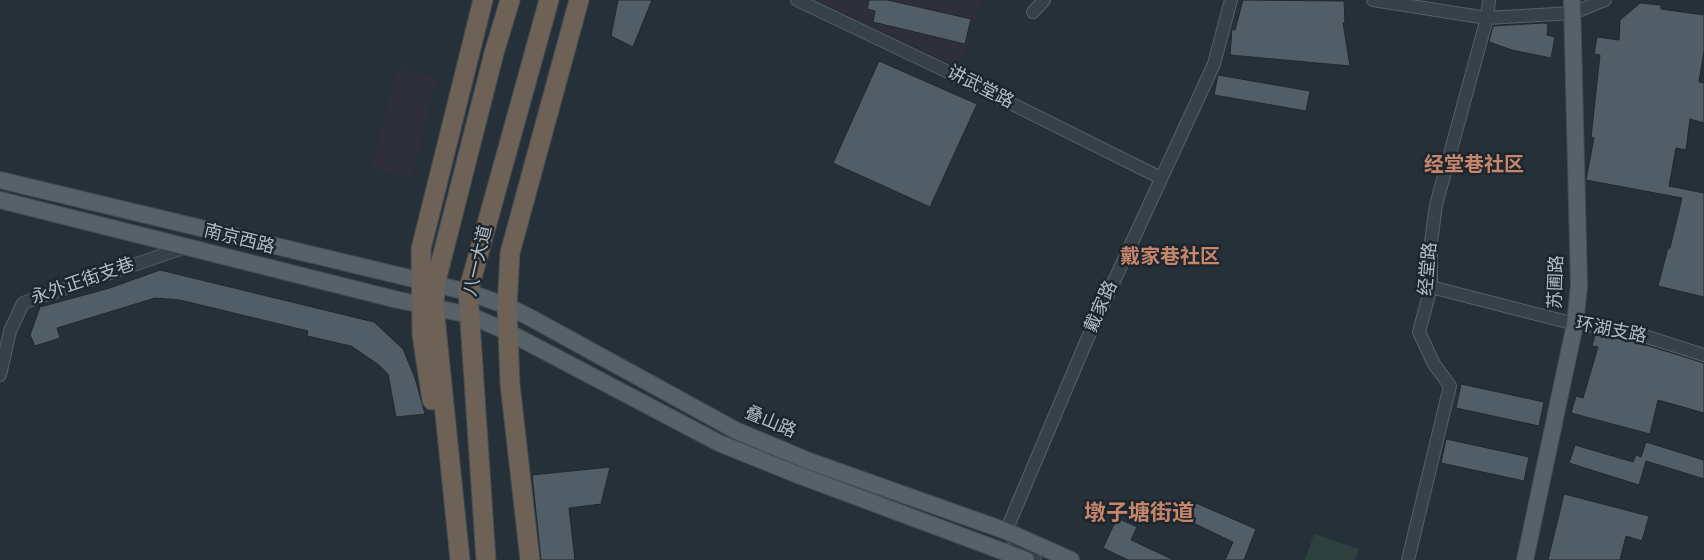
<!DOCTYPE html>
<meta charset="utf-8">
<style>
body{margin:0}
canvas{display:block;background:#253038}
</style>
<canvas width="1704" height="560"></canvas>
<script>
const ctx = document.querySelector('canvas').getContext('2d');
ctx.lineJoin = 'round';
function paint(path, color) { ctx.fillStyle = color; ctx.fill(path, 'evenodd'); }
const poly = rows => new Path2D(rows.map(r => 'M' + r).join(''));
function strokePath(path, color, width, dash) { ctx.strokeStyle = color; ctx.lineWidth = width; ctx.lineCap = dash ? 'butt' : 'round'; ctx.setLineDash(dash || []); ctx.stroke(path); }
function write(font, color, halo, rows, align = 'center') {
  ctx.font = font + ' "Titillium Web","Noto Sans SC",sans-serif'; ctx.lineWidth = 5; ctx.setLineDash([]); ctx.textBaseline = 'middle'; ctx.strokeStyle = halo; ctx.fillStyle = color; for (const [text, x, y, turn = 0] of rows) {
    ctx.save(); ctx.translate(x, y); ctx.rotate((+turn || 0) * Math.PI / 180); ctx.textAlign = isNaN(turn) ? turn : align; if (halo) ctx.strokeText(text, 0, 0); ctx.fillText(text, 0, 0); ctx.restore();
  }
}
const medical = poly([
 [816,0,981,0,959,67],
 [397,68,437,78,412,178,371,168]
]);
const green = poly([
 [1314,534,1359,549,1355,560,1305,560]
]);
const building = poly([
 [618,0,652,0,633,47,611,36,618,0],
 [869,0,888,0,971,19,965,44,873,22,875,11,867,9,869,0],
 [1243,0,1344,1,1345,23,1343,23,1350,66,1230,55,1232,29,1235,30,1243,0],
 [1640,3,1661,5,1661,9,1704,15,1704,51,1699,82,1704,83,1704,123,1690,119,1686,150,1676,148,1669,186,1704,193,1704,297,1658,286,1668,248,1670,248,1682,198,1586,180,1594,138,1591,137,1600,55,1594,54,1597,37,1619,40,1620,20,1640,3],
 [1544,23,1548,24,1547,35,1555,37,1551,58,1512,50,1489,42,1493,26,1544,23],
 [879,61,977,104,930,207,833,163,879,61],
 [1218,75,1310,91,1306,111,1214,95,1218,75],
 [160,270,374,322,403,349,415,378,425,414,396,417,388,374,379,365,351,346,307,336,308,331,180,300,155,298,57,328,60,338,35,346,30,335,40,307,110,288,160,270],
 [1595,335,1633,341,1704,363,1704,413,1658,400,1650,434,1571,413,1576,396,1583,398,1598,347,1592,346,1595,335],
 [1461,384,1544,402,1539,426,1456,408,1461,384],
 [1446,439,1529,457,1524,481,1441,463,1446,439],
 [1646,442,1704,460,1704,479,1646,461,1639,485,1569,463,1575,445,1633,462,1636,455,1641,457,1646,442],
 [610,467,601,504,569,508,575,560,541,560,532,475,610,467],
 [1564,494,1649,516,1642,541,1626,536,1620,560,1548,560,1564,494],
 [1196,503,1256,529,1244,560,1225,560,1233,542,1187,520,1196,503],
 [1117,518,1137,527,1131,540,1174,560,1128,560,1103,548,1117,518]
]);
const minor = poly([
 [797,0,944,70,1161,178],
 [1373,0,1487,18,1573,13,1605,0],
 [1033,12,1044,0],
 [1431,287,1575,324,1635,333,1704,355],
 [0,375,10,331,23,303,186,247],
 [1035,560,1006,531,1086,342,1214,64,1231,0],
 [1408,560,1450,386,1434,364,1419,332,1431,287,1431,242,1436,205,1487,18,1489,0]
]);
const major = poly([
 [0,180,468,292,507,306,531,318,735,430,809,461,1006,531,1071,560],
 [0,200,394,299,469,315,508,332,719,443,793,473,1026,560],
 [1525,560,1575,324,1579,286,1572,0]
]);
const highway = poly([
 [432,400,422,335,421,249,483,0],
 [460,560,434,307,435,285,494,53,510,0],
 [486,560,468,292,549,0],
 [530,560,510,384,507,306,510,253,579,0]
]);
const streetNames = [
 ["讲武堂路",980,88,27],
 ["南京西路",239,240,14],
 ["八一大道",479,261,-77],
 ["经堂路",1429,269,-85],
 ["永外正街支巷",83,282,-19],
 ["苏圃路",1557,282,-88],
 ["戴家路",1102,307,-66],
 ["环湖支路",1611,331,11],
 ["叠山路",770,423,23]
];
const quarterNames = [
 ["经堂巷社区",1474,166],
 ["戴家巷社区",1170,258]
];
const districtNames = [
 ["墩子塘街道",1139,515]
];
paint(medical, '#2f2f3a');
paint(green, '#2d403d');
paint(building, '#525e67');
strokePath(building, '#1f282f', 1);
strokePath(minor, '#565f66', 14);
strokePath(major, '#444d54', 18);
strokePath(highway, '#434c53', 21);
strokePath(minor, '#384149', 12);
strokePath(major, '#566168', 16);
strokePath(highway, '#6e6156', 19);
write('18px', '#b3bcc4', '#1d262d', streetNames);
write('bold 20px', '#c7866c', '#1d262d', quarterNames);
write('bold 22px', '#c7866c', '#1d262d', districtNames);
</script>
